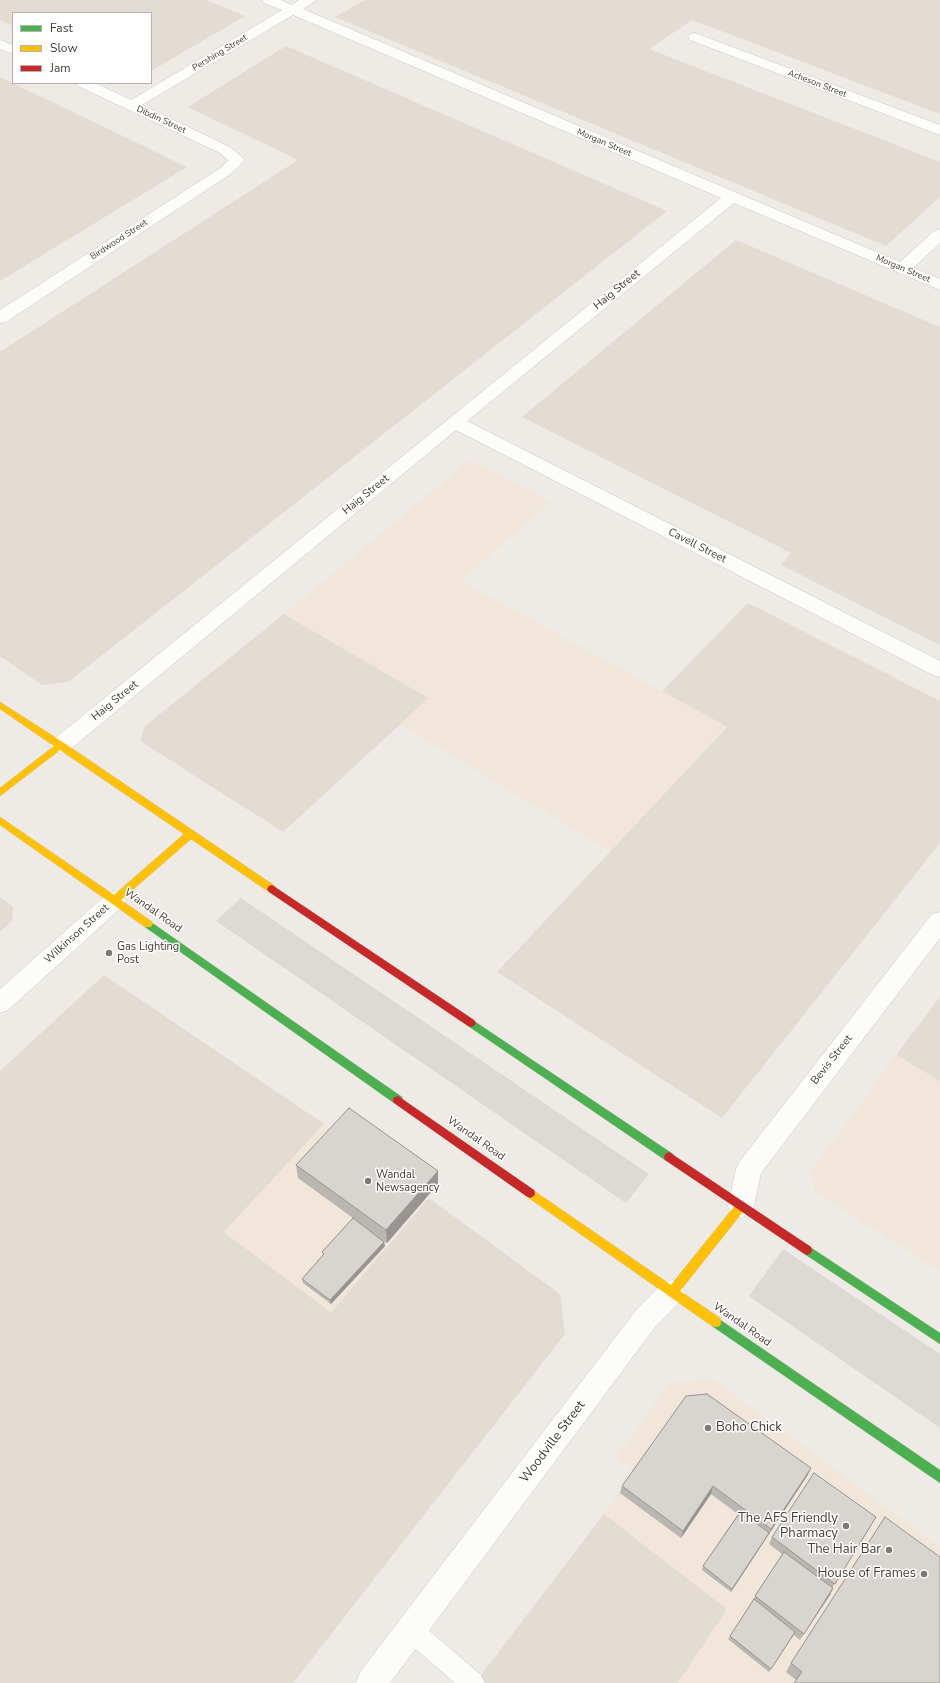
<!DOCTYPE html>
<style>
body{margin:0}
#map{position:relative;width:940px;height:1683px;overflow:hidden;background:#eeebe6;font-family:"Nunito Sans",sans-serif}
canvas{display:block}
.legend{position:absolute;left:12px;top:12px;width:140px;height:72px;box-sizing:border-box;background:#fff;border:1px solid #b4b1ae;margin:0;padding:5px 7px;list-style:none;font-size:12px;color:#433c34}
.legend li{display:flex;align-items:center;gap:8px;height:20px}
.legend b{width:20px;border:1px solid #b4b1ae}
</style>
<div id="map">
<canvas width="940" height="1683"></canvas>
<ul class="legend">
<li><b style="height:5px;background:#4caf50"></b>Fast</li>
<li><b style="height:5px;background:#ffc107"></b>Slow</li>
<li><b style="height:5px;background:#c62828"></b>Jam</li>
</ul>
</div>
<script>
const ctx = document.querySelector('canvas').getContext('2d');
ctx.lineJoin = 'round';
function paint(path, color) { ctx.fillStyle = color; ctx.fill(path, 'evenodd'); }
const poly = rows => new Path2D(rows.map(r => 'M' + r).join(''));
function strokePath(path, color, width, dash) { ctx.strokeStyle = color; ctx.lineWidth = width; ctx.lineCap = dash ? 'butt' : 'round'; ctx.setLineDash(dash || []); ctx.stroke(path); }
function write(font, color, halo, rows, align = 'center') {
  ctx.font = font + ' "Nunito Sans",sans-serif'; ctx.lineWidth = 3; ctx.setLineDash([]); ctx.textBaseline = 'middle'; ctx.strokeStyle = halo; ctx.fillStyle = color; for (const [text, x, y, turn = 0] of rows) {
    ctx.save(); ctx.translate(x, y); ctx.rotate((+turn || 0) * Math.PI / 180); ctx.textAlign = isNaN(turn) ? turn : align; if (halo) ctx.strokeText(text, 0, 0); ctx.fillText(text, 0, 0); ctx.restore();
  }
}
const residential = poly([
 [0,0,206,0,245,16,151,71,151,13,13,13,13,26,0,20],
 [365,0,940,0,940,114,692,20,649,49,940,162,940,197,886,246,335,17],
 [286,46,667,211,68,682,42,685,0,656,0,352,298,160,188,107],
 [0,77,187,167,0,281],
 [736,240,940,327,940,645,781,565,791,553,522,417],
 [748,603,940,701,940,843,722,1118,497,972,727,727,662,691],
 [284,614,429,698,283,832,140,741,145,726],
 [0,897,13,906,12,921,0,932],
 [104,975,324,1124,224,1232,331,1312,429,1198,560,1294,565,1334,293,1683,0,1683,0,1071],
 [940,997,940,1081,896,1055],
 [604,1514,727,1609,678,1683,475,1683]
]);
const commercial = poly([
 [470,460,550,502,461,581,727,727,610,851,400,724,428,698,284,614],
 [896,1055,940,1081,940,1271,814,1191,812,1170],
 [324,1124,429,1198,331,1312,224,1232],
 [713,1379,940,1547,940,1683,678,1683,727,1609,604,1514,634,1472,617,1457,669,1383]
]);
const parking = poly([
 [241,898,649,1174,626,1203,216,921],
 [783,1249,940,1354,940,1428,749,1296]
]);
const lane = poly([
 [411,1619,419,1622,481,1675,485,1683,455,1683,403,1638,400,1630,403,1622,411,1619]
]);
const street = poly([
 [262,0,281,0,292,5,299,0,316,0,303,9,900,262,934,231,940,229,940,243,913,268,940,279,940,290,734,203,467,421,940,661,940,677,933,675,456,430,68,751,61,753,54,751,50,745,54,739,721,198,293,15,142,105,230,147,242,157,245,160,232,173,6,322,0,323,0,310,222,167,228,160,220,153,78,86,76,83,95,83,131,100,282,10,264,3,262,0],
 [695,33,940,125,940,135,690,40,688,37,690,34,695,33],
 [0,40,13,45,13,54,0,49,0,40],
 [115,891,123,894,126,900,123,906,8,1010,0,1013,0,989,107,894,115,891],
 [940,912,940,938,761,1173,754,1206,750,1214,741,1218,732,1214,728,1206,736,1169,740,1161,932,914,940,912],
 [672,1280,681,1283,685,1292,681,1301,655,1327,390,1683,356,1683,360,1672,637,1309,663,1283,672,1280]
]);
const fast = poly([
 [148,920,402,1097,403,1100,402,1103,398,1104,394,1103,145,927,143,924,145,921,148,920],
 [471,1019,673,1154,674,1157,673,1160,669,1162,665,1160,468,1026,466,1023,468,1020,471,1019],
 [807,1245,940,1333,940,1344,803,1253,802,1250,803,1247,807,1245],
 [716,1317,940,1470,940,1483,712,1326,711,1322,712,1318,716,1317]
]);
const slow = poly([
 [0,702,64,743,275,886,277,889,275,892,269,892,191,839,121,900,151,921,153,924,151,927,145,927,0,825,0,817,114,895,184,834,60,750,0,796,0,788,54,746,0,709,0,702],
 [530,1188,671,1285,737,1203,741,1201,745,1203,746,1206,745,1209,680,1291,720,1318,721,1322,720,1326,716,1327,712,1326,526,1196,525,1193,526,1190,530,1188]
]);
const jam = poly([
 [272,885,474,1020,476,1023,474,1026,471,1027,468,1026,269,892,267,889,269,886,272,885],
 [398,1096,534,1190,535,1193,534,1196,530,1198,526,1196,394,1103,393,1100,394,1097,398,1096],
 [669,1152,811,1247,812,1250,811,1253,807,1255,803,1253,665,1160,664,1157,665,1154,669,1152]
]);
const wall = poly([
 [296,1165,438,1171,438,1184,387,1243,384,1242,385,1246,331,1304,303,1283,302,1279,323,1255,322,1252,353,1218,298,1178],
 [811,1468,807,1476,731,1592,702,1570,703,1566,738,1514,711,1494,681,1538,620,1493,622,1486],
 [872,1524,832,1588,833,1588,830,1595,800,1640,794,1635,769,1672,728,1639,730,1636,754,1599,755,1596,782,1554,769,1544,772,1537],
 [940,1557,796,1680,786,1672,791,1663]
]);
const shadedWall = poly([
 [438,1171,438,1184,387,1243,386,1230],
 [384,1242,385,1246,331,1304,330,1300],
 [811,1468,807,1476,731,1592,732,1589,769,1533,771,1529],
 [713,1486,711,1494,681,1538,683,1531],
 [833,1588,830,1595,800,1640,804,1634]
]);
const building = poly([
 [349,1108,438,1171,386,1230,296,1165,349,1108],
 [353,1218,384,1242,330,1300,302,1279,324,1254,322,1252,353,1218],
 [707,1394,811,1468,771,1529,713,1486,683,1531,622,1486,686,1396,707,1394],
 [814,1473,876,1517,835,1584,772,1537,814,1473],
 [741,1511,769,1533,732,1589,703,1566,741,1511],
 [885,1517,940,1557,940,1683,794,1683,802,1672,791,1663,885,1517],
 [784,1552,833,1588,804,1634,755,1596,784,1552],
 [754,1599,795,1632,771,1669,730,1636,754,1599]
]);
const markers = [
 [109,953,4,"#7f7972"],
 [368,1181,4,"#7f7972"],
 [708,1428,4,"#7f7972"],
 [846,1526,4,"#7f7972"],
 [889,1550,4,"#7f7972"],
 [924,1574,4,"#7f7972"]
];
const farStreetnames = [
 ["Pershing Street",220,53,-31],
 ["Acheson Street",817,84,21],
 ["Dibdin Street",161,120,25],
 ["Morgan Street",604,143,23],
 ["Birdwood Street",119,240,-33],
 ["Morgan Street",903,269,23]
];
const streetNames = [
 ["Haig Street",617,290,-39],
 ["Haig Street",366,495,-39],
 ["Cavell Street",697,546,27],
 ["Haig Street",115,701,-39],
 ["Wandal Road",153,911,35],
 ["Wilkinson Street",77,934,-42],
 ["Bevis Street",832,1060,-52],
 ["Wandal Road",476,1139,35],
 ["Wandal Road",742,1325,35]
];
const poiNames = [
 ["Gas Lighting",117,947],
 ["Post",117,960],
 ["Wandal",376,1175],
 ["Newsagency",376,1188]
];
const nearPoinames = [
 ["Boho Chick",716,1428,"left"],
 ["The AFS Friendly",838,1519],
 ["Pharmacy",838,1534],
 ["The Hair Bar",881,1550],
 ["House of Frames",916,1574]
];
const nearStreetnames = [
 ["Woodville Street",553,1442,-53]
];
paint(residential, '#e2dcd3');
paint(commercial, '#f1e6d9');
paint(parking, '#dddad6');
strokePath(lane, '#cac7c2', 1);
strokePath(street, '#cac7c2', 1);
strokePath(fast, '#cdc8be', 1);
strokePath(slow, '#cdc8be', 1);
strokePath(jam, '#cdc8be', 1);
paint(lane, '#fcfcfb');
paint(street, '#fcfcfb');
paint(fast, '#4caf50');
paint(slow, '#ffc107');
paint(jam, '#c62828');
paint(wall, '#bab6b2');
paint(shadedWall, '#979491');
paint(building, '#d8d4cf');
strokePath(building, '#979491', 1);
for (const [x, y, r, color] of markers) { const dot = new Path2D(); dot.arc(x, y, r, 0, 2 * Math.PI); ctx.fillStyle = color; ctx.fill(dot); strokePath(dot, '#fff', 1.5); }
write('9px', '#433c34', '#fff', farStreetnames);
write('11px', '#433c34', '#fff', streetNames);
write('11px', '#433c34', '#fff', poiNames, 'left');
write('13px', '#433c34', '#fff', nearPoinames, 'right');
write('13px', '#433c34', '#fff', nearStreetnames);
</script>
